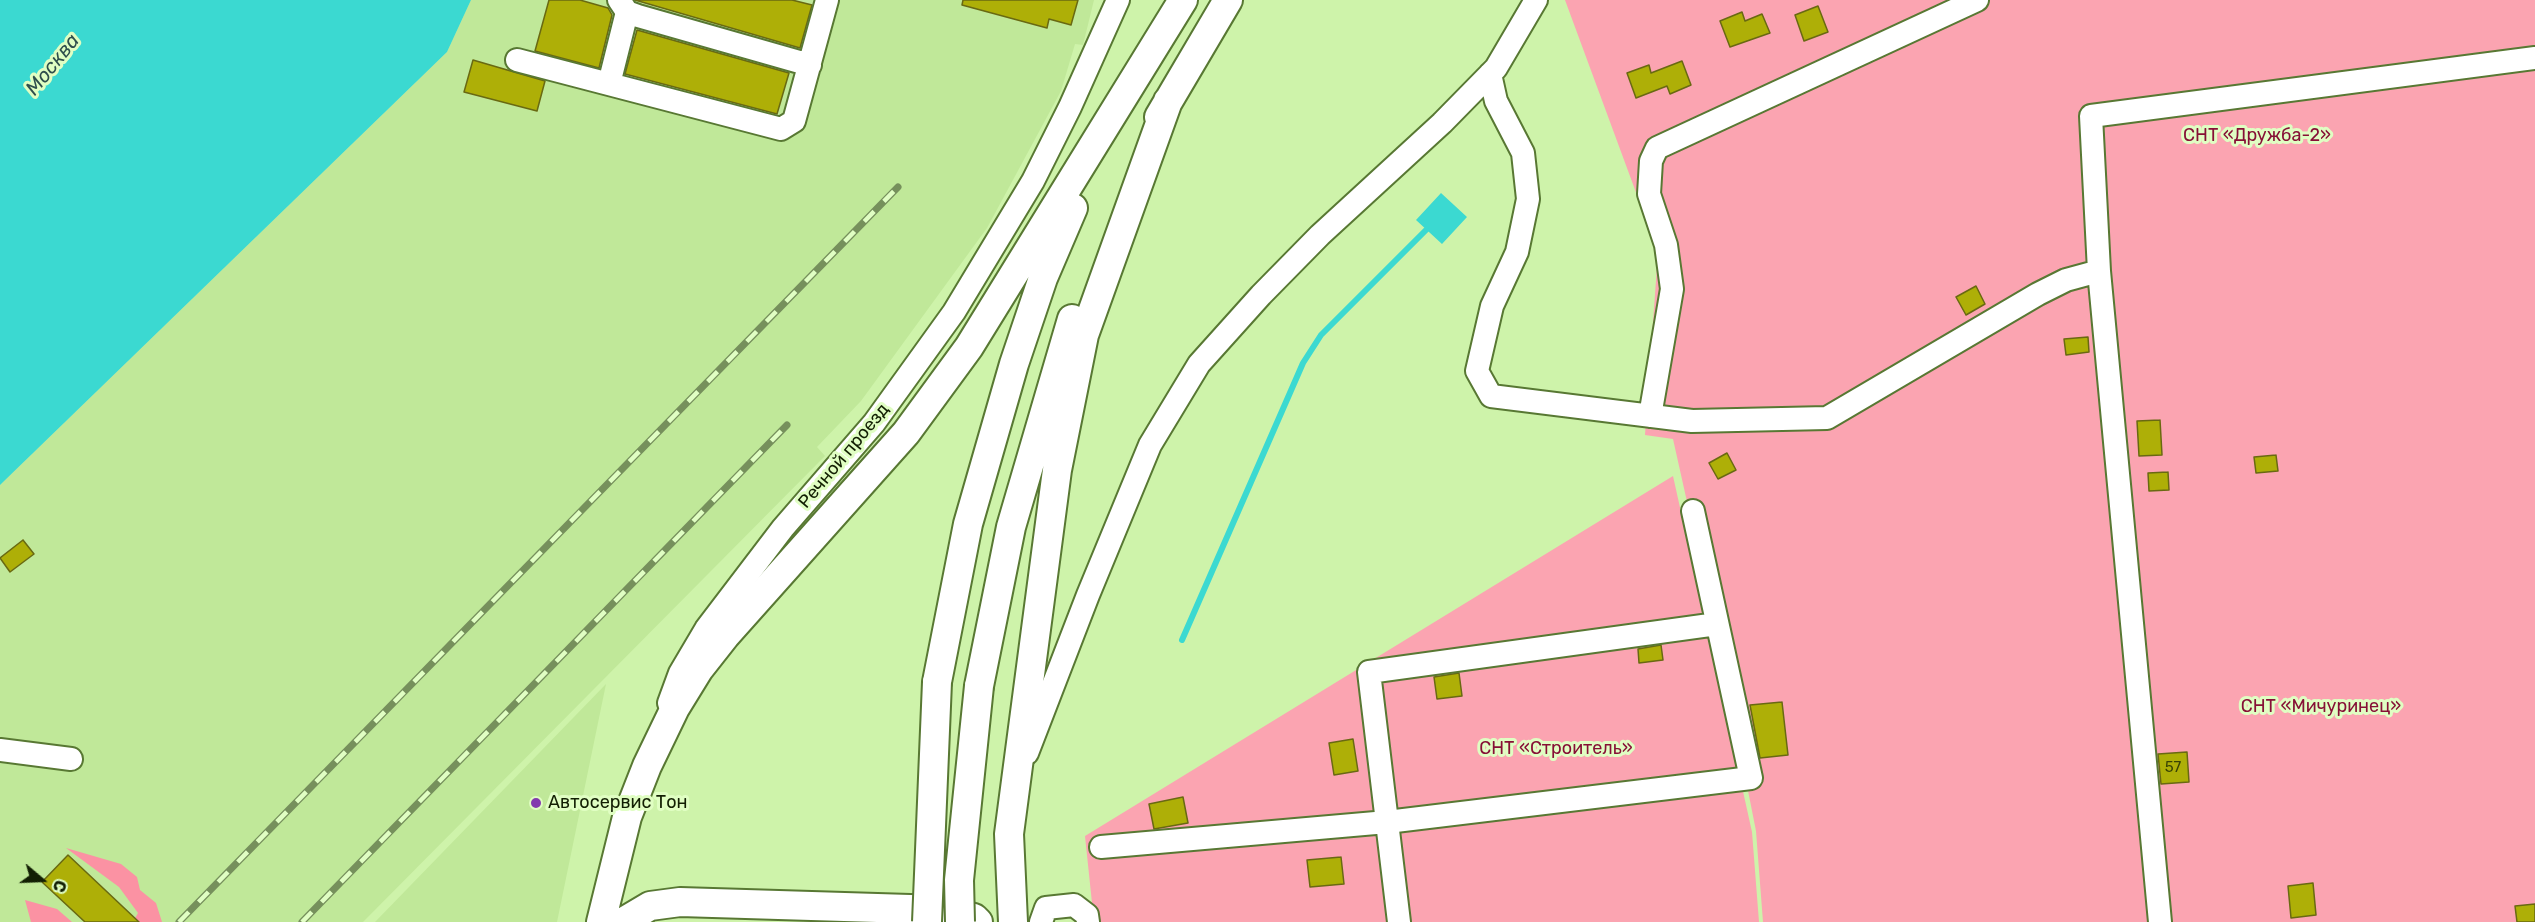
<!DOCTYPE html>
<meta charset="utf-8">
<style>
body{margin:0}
#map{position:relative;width:2535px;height:922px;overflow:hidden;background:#cef3aa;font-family:Rubik,sans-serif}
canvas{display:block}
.north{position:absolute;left:12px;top:850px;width:60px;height:60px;-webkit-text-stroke:4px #e0fec3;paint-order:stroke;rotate:109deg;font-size:16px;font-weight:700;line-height:24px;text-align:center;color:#121f03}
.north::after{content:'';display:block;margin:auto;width:21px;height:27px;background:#121f03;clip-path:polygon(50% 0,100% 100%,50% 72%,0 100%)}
</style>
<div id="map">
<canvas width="2535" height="922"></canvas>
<div class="north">С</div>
</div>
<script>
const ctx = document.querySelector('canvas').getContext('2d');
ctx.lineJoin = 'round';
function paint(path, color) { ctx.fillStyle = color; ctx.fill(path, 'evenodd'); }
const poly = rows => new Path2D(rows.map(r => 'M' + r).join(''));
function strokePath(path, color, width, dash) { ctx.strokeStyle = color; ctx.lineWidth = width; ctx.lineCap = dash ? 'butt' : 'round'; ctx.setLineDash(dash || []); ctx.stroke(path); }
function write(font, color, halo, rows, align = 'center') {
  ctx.font = font + ' Rubik,sans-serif'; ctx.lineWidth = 6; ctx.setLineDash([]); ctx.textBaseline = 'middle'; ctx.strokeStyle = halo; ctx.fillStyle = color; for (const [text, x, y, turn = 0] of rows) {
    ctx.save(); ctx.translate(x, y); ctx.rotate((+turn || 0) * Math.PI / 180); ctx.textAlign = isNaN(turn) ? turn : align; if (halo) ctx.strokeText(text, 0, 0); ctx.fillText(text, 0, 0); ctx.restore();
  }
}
const built = poly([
 [471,0,1094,0,1083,45,1075,44,1061,91,987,228,861,401,817,447,825,456,363,922,0,922,0,485,447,52],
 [606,684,557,922,375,922]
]);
const green = poly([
 [1565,0,2535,0,2535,922,1763,922,1756,831,1721,654,1673,439,1645,435,1658,252],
 [1673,476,1752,832,1759,922,1094,922,1085,836]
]);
const forest = poly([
 [66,848,121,864,137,877,140,890,156,903,162,922,133,922,138,913,119,887],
 [25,900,57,909,72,922,31,922]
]);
const water = poly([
 [0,0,471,0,447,52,0,485],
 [1441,193,1467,217,1442,244,1416,220]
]);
const stream = poly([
 [1182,640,1303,363,1321,335,1426,230]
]);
const building = poly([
 [549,0,580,0,608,8,612,15,599,68,535,51,549,0],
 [635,0,792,0,812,5,800,48,635,0],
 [963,0,1078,0,1071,25,1049,19,1047,28,962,5,963,0],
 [1818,6,1828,32,1804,41,1795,15,1818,6],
 [1742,12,1745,21,1762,14,1770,33,1730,47,1720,21,1742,12],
 [637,30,789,73,777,114,625,74,637,30],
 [473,60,545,81,537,111,464,92,473,60],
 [1682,61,1691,85,1670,94,1667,86,1636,98,1627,73,1649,65,1651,73,1682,61],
 [1976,286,1985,304,1966,315,1956,297,1976,286],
 [2088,337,2089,352,2066,355,2064,339,2088,337],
 [2160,420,2162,455,2139,456,2137,421,2160,420],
 [1727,453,1736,470,1718,479,1709,463,1727,453],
 [2276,455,2278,471,2256,473,2254,457,2276,455],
 [2168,472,2169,490,2149,491,2148,473,2168,472],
 [23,540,34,554,10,572,0,558,23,540],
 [1661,645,1663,660,1639,663,1638,649,1661,645],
 [1459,673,1462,696,1437,699,1434,677,1459,673],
 [1782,702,1788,755,1760,758,1750,705,1782,702],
 [1353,739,1358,771,1334,775,1329,743,1353,739],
 [2187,752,2189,782,2161,784,2158,754,2187,752],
 [1183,797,1188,823,1154,829,1149,804,1183,797],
 [68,855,139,922,85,922,42,882,68,855],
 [1341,857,1344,884,1310,887,1307,860,1341,857],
 [2313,883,2316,915,2291,918,2288,886,2313,883],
 [2535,904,2535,922,2517,922,2515,906,2535,904]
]);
const minor = poly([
 [619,0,627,12,638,16,810,65],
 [517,60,781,129,794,121,827,0],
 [1490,74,1496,101,1523,153,1528,199,1517,252,1492,306,1477,371,1491,396,1692,421,1827,418,2038,294,2066,280,2099,271,2091,116,2535,58],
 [609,84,627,12],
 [2099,271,2160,922],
 [1650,416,1672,289,1666,245,1649,194,1651,161,1657,148,1977,0],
 [669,703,680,673,706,629,783,528,874,423,954,312,1033,181,1070,107,1118,0],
 [0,750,71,759],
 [1027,753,1088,595,1150,445,1199,364,1261,295,1320,235,1442,123,1496,68,1536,0],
 [1101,847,1387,822,1751,778,1693,511],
 [1041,922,1046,908,1074,905,1087,915,1088,922],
 [1399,922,1369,672,1717,624]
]);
const major = poly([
 [1159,117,1228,0],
 [937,682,968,524,1014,364,1043,278,1073,208],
 [979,686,1011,527,1072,319],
 [601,922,627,817,647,766,675,708,699,669,725,636,906,433,969,347,1183,0],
 [623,922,650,906,680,902,943,910,974,918,978,922],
 [1013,922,1009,834,1057,470,1084,335,1168,101]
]);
const rail = poly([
 [179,922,898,187],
 [302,922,787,425]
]);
const majorBridge = poly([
 [927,922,937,682],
 [960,922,959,880,979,686]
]);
const markers = [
 [536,803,6,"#833bae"]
];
const numberNames = [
 ["57",2173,768]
];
const parkNames = [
 ["СНТ «Дружба-2»",2257,136],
 ["СНТ «Мичуринец»",2321,707],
 ["СНТ «Строитель»",1556,749]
];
const streetNames = [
 ["Речной проезд",844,456,-50]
];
const poiNames = [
 ["Автосервис Тон",548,803]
];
const waterNames = [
 ["Москва",53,65,-51]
];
paint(built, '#c0e899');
paint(green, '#fba4b1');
paint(forest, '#fb92a3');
paint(water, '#3bd9d1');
strokePath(stream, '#3bd9d1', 6);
paint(building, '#aeaf07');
strokePath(building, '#696912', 1.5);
strokePath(minor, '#587833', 26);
strokePath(major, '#587833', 32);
strokePath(minor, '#fff', 22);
strokePath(major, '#fff', 28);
strokePath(rail, '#76905c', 7);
strokePath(rail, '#e0fec3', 4.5, [14]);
strokePath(majorBridge, '#587833', 32, []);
strokePath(majorBridge, '#fff', 28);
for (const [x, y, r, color] of markers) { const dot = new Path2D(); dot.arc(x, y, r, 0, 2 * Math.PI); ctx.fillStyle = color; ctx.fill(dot); strokePath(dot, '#e0fec3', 2); }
write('15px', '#394304', null, numberNames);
write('18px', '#861036', '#e0fec3', parkNames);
write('18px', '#121f03', '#e0fec3', streetNames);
write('18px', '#121f03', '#e0fec3', poiNames, 'left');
write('italic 20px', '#2e4e4c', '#e0fec3', waterNames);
</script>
